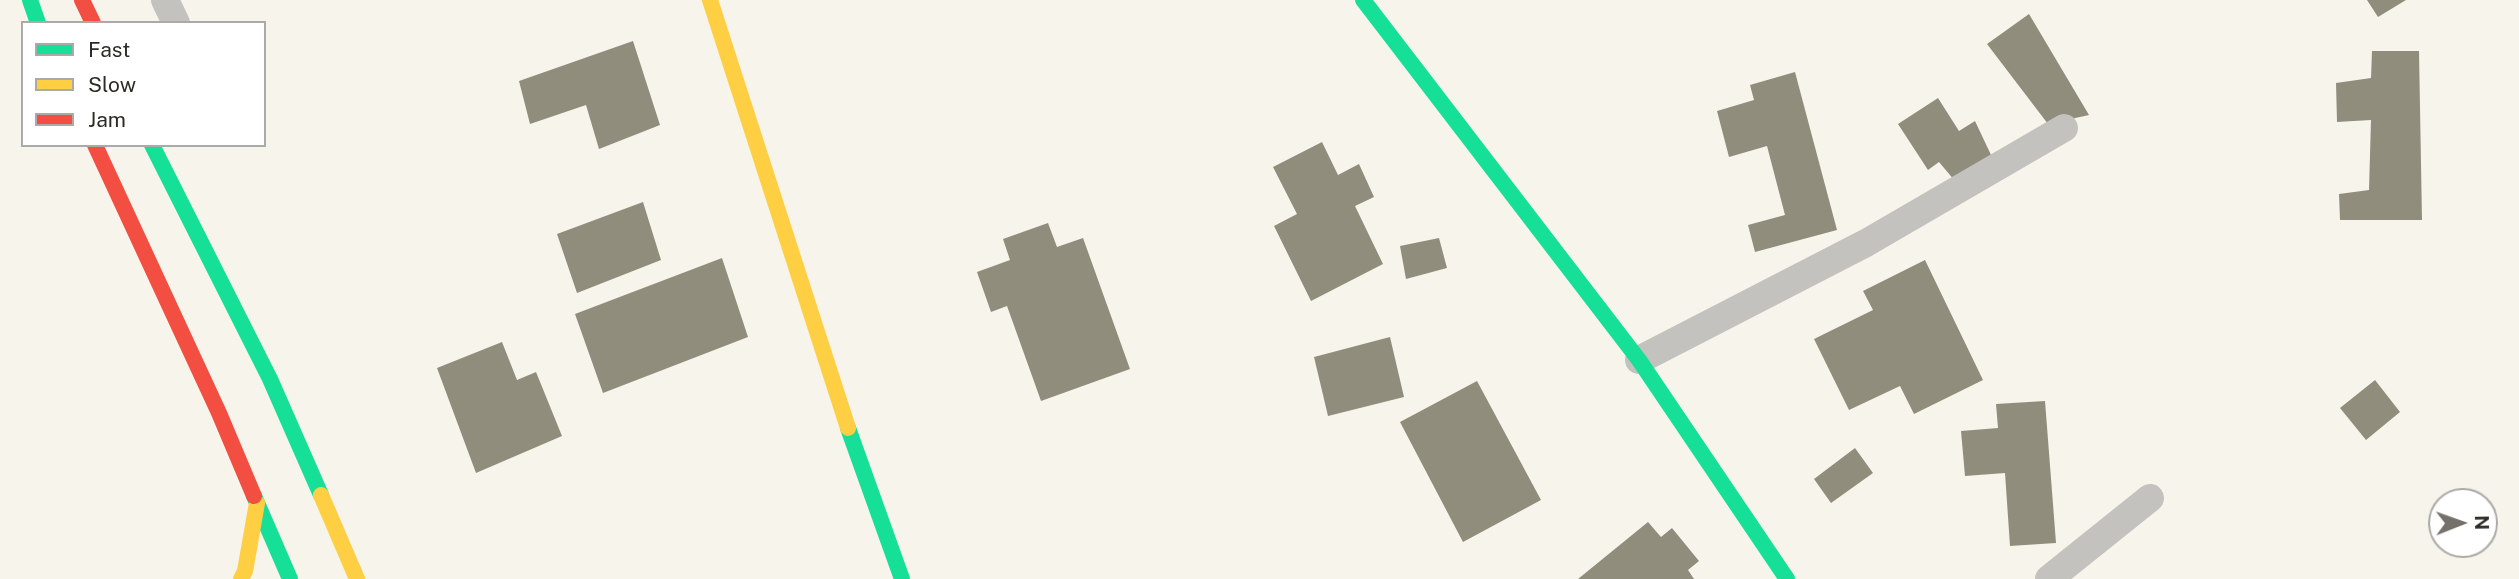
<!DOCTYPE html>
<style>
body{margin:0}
#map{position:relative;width:2519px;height:579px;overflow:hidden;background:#f7f4eb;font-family:"Public Sans",sans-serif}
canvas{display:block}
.legend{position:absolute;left:21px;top:21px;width:245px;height:126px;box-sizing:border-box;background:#fff;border:2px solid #abaaa8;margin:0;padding:9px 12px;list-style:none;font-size:21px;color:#2d2b25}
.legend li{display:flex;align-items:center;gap:14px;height:35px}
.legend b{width:35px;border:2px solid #abaaa8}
.north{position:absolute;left:2428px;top:488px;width:70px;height:70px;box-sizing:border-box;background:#fff;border:2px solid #abaaa8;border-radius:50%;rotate:89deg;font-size:19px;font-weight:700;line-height:28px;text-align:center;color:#2d2b25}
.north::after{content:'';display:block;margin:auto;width:24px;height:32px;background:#74716a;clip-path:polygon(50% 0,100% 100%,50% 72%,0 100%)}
</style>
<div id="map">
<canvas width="2519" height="579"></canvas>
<ul class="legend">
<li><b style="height:9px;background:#16e098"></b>Fast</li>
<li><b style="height:9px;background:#ffcf43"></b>Slow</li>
<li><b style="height:9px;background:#f24e42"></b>Jam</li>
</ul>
<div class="north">N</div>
</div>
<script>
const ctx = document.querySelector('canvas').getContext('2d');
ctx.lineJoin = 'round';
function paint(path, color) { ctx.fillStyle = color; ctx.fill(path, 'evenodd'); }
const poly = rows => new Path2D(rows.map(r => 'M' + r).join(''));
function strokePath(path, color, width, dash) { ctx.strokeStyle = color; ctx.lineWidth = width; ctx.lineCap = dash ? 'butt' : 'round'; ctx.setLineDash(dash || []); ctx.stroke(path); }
const building = poly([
 [2367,0,2406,0,2378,17],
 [2029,14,2089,115,2048,124,1987,44],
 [633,41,660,125,599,149,586,105,530,124,519,81],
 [2372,51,2419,51,2422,220,2340,220,2339,194,2369,190,2371,120,2337,122,2336,83,2371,78],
 [1795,72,1837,230,1755,252,1748,225,1785,215,1767,146,1729,157,1717,111,1754,100,1750,85],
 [1938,98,1959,131,1975,121,1992,157,1955,181,1939,162,1928,170,1898,124],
 [1322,142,1338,175,1359,164,1374,197,1355,206,1383,264,1311,301,1274,226,1297,214,1273,167],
 [643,202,661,260,577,293,557,234],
 [1048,223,1057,247,1083,238,1130,369,1041,401,1007,306,991,312,977,272,1010,260,1003,239],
 [1439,238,1447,268,1406,279,1400,246],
 [722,258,748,337,603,393,575,314],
 [1925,260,1983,380,1914,414,1900,386,1849,410,1814,339,1873,310,1863,291],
 [1390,337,1404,397,1328,416,1314,357],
 [502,342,517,380,536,372,562,436,476,473,437,368],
 [2375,380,2400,412,2366,440,2340,408],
 [1477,381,1541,500,1463,542,1400,422],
 [2045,401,2056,543,2010,546,2005,473,1965,476,1961,431,1998,428,1996,404],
 [1855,448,1873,473,1831,503,1814,479],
 [1648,522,1661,537,1672,528,1699,561,1688,570,1694,579,1578,579]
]);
const street = poly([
 [165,0,176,23],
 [1639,360,1866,243,2064,128],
 [2049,579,2150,498]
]);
const fast = poly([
 [30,0,38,23],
 [1363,0,1639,360,1787,579],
 [152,145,270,379,321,495],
 [848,428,902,579],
 [254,496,290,579]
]);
const slow = poly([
 [710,0,848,428],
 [321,495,357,579],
 [241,579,245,571,257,503]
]);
const jam = poly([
 [82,0,93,23],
 [95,145,219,413,254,496]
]);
paint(building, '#918d7d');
strokePath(street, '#c3c2be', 28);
strokePath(fast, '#16e098', 16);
strokePath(slow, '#ffcf43', 16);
strokePath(jam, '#f24e42', 16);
</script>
